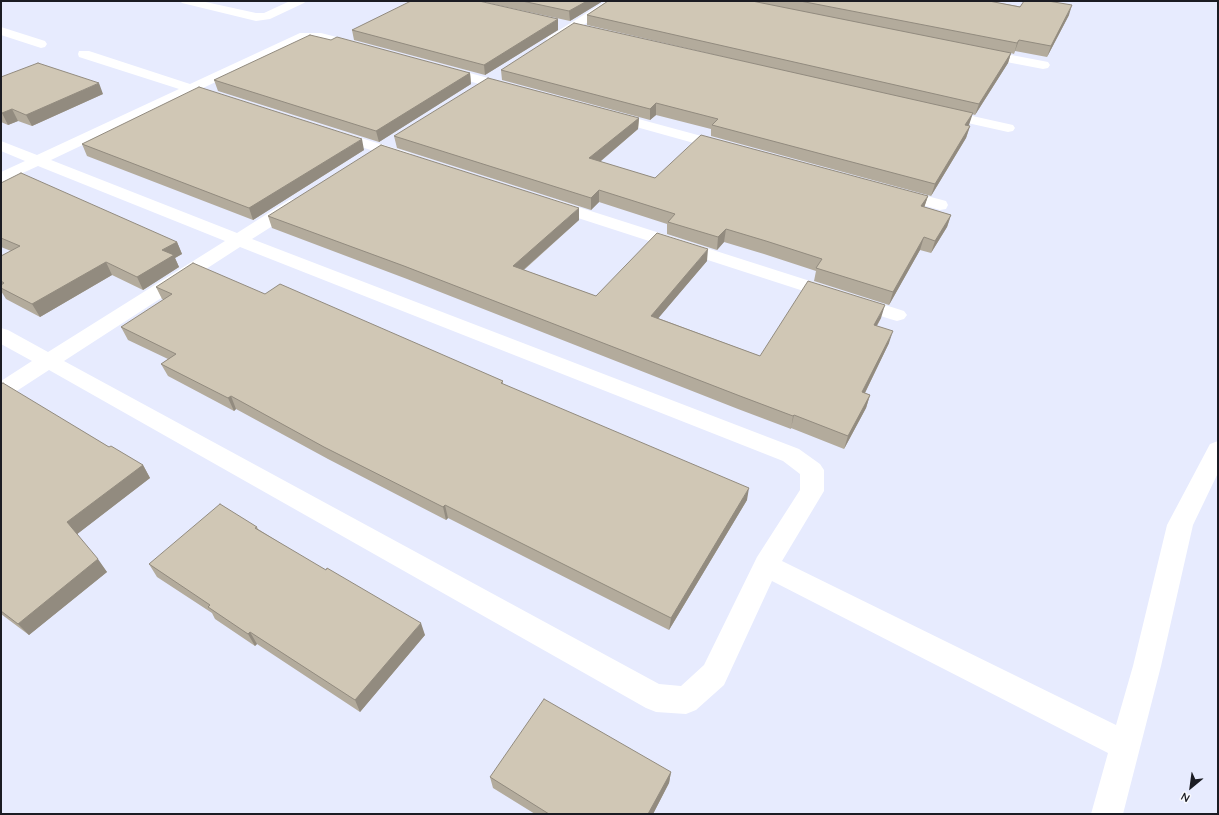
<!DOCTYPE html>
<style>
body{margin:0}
#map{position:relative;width:1219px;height:815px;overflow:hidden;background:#e7ebfe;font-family:Quicksand,sans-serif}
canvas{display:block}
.frame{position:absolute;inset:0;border:2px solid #1b1c23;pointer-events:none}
.north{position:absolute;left:1171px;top:767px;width:40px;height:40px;-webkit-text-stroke:3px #f8f9fd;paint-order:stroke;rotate:209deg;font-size:11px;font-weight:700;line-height:16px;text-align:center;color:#1b1c23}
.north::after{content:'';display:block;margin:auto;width:14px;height:18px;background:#1b1c23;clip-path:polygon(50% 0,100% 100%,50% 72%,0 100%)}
</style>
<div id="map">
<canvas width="1219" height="815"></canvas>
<div class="frame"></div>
<div class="north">N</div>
</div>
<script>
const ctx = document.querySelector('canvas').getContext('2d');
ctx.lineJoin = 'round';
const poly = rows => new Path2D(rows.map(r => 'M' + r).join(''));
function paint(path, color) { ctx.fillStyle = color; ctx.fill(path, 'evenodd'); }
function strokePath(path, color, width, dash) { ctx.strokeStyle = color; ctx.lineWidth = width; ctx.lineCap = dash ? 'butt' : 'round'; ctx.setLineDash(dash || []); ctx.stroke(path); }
const minor = poly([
 [180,1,201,1,256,13,264,13,290,1,306,1,304,3,270,19,256,21,182,3,180,1],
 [606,1,620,1,556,43,548,43,546,40,548,37,606,1],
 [1,27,45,41,47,44,45,47,41,48,1,35,1,27],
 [300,33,321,33,364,44,366,47,364,50,360,51,321,41,302,41,203,88,206,91,204,94,199,95,192,93,51,160,237,233,289,200,295,199,301,200,303,204,301,208,252,239,799,449,820,464,824,470,824,491,782,561,1116,725,1133,666,1167,525,1210,444,1218,441,1218,473,1193,525,1161,666,1123,814,1091,814,1108,753,772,581,724,685,696,710,686,714,656,712,646,708,49,370,9,396,1,398,1,381,32,361,1,344,1,328,8,330,48,352,225,241,38,166,1,183,1,172,25,161,1,151,1,141,37,155,179,89,79,57,78,54,79,51,89,51,190,84,300,33],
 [240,247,783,461,800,474,800,490,757,557,704,665,681,686,659,684,64,361,240,247],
 [980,49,1043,61,1048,62,1050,65,1048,68,1043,69,975,56,974,53,975,50,980,49],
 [441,65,517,86,519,89,517,92,512,93,436,72,434,69,436,66,441,65],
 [941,109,1013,125,1015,128,1013,131,1008,132,936,116,934,113,936,110,941,109],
 [609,111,731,144,734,147,731,150,726,152,604,118,602,115,604,112,609,111],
 [335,130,410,153,413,156,410,159,405,161,330,137,328,134,330,131,335,130],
 [897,188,946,201,948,205,946,209,940,210,891,196,889,193,891,190,897,188],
 [550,198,904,311,907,315,904,319,897,321,890,319,544,207,542,203,544,199,550,198]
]);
const wall = poly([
 [479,1,603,1,570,21],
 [608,1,989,1,1069,15,1047,57,1015,51,1014,54,1011,53,1008,63,975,115,972,114,968,126,970,126,966,138,931,196,711,136,711,129,656,115,650,120,502,80,501,70,780,70,587,25,587,15],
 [352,30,558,30,485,75,354,40],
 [331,40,470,73,471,84,379,142,218,91,214,80],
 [1,77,103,94,32,126,18,121,8,125,1,122],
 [639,118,638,129,600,162,655,178,928,196,924,207,951,215,947,227,931,253,920,250,889,305,814,281,816,271,764,254,724,242,717,250,667,234,667,224,599,202,591,210,397,148,394,136],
 [82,144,364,150,253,220,87,156],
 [1,183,177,242,182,254,175,258,179,267,143,290,112,275,40,317,6,299,1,291,1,256,11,251,1,247],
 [268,216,579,220,524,270,596,296,707,261,658,318,760,356,881,318,877,326,889,343,865,393,870,395,866,408,844,449,791,428,791,429,738,409,407,279,272,228],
 [156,287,265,294,503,381,503,384,747,500,669,630,448,518,446,520,328,459,236,409,234,411,168,376,161,364,168,359,128,340,121,327,164,300,162,299],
 [1,384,109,447,143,465,150,478,77,534,107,572,29,635,1,614],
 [257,527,258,529,425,635,360,712,257,644,255,646,215,619,212,613,157,577,149,564],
 [671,772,669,783,653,814,535,814,493,788,490,777]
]);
const shadedWall = poly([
 [587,1,603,1,570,21,569,11],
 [1072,5,1069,15,1047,57,1051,46],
 [558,19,558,30,485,75,484,65],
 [1019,40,1015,51,1014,54,1017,43],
 [1011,53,1008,63,975,115,979,104],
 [470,73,471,84,379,142,376,131],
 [99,83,103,94,32,126,26,115],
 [656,103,656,115,650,120,650,109],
 [12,109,18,121,8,125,2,113],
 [973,113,969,125,961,137,965,125],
 [639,118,638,129,590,170,589,158],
 [970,126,966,138,931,196,935,184],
 [362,139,364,150,253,220,249,208],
 [599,190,599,202,591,210,591,198],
 [928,196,924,208,921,206],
 [579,208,579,220,514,278,513,266],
 [951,215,947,227,931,253,935,241],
 [726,229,724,242,717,250,718,237],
 [924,237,920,250,889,305,893,292],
 [177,242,182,254,175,258,179,267,143,290,137,277,162,250],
 [708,249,707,261,650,328,651,316],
 [106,262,112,275,40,317,32,304],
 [885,305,881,318,870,337,874,325],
 [893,331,889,343,859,405,862,392],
 [870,395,866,408,844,449,848,436],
 [231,396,236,409,234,411,228,398],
 [794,415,791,428,791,429,793,416],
 [143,465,150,478,76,535,67,522],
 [749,488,747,500,669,630,671,618],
 [445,505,448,518,446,520,443,507],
 [98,559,107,572,29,635,18,624],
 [421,623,425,635,360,712,355,700],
 [250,632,257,644,255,646,248,634],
 [671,772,669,783,653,814,648,814]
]);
const building = poly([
 [411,1,479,1,558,19,484,65,352,30,411,1],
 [522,1,587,1,569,11,522,1],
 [608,1,752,1,1011,53,979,104,587,15,608,1],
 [800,1,989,1,1020,7,1024,1,1048,1,1072,5,1051,46,1019,40,1017,43,800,1],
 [574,23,973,113,965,125,970,126,935,184,712,125,718,119,656,103,650,109,501,70,574,23],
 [310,35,331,40,337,37,470,73,376,131,214,80,310,35],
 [38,63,99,83,26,115,12,109,2,113,1,113,1,77,38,63],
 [488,78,639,118,589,158,655,178,701,135,928,196,921,206,951,215,935,241,924,237,893,292,816,268,822,259,766,241,726,229,718,237,668,222,675,214,599,190,591,198,394,136,488,78],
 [199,87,362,139,249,208,82,144,199,87],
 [381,145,579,208,513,266,596,296,657,233,708,249,651,316,760,356,808,281,885,305,874,325,893,331,862,392,870,395,848,436,794,415,793,416,740,396,404,266,268,216,381,145],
 [21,173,177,242,162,250,174,255,137,277,106,262,32,304,1,288,1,285,4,283,1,281,1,256,20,246,1,238,1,183,21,173],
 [193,263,265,294,280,284,503,381,501,383,749,488,671,618,445,505,443,507,324,447,231,396,228,398,161,364,176,354,121,327,172,294,156,287,193,263],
 [3,383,109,447,111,446,143,465,67,522,98,559,18,624,1,611,1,384,3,383],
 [220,504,257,527,255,528,326,570,327,568,421,623,355,700,250,632,248,634,208,607,210,605,149,564,220,504],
 [544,699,671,772,648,814,549,814,490,777,544,699]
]);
paint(minor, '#fff');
paint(wall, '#b3ab9c');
paint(shadedWall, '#928b7f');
paint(building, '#d0c7b5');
strokePath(building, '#928b7f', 1);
</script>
